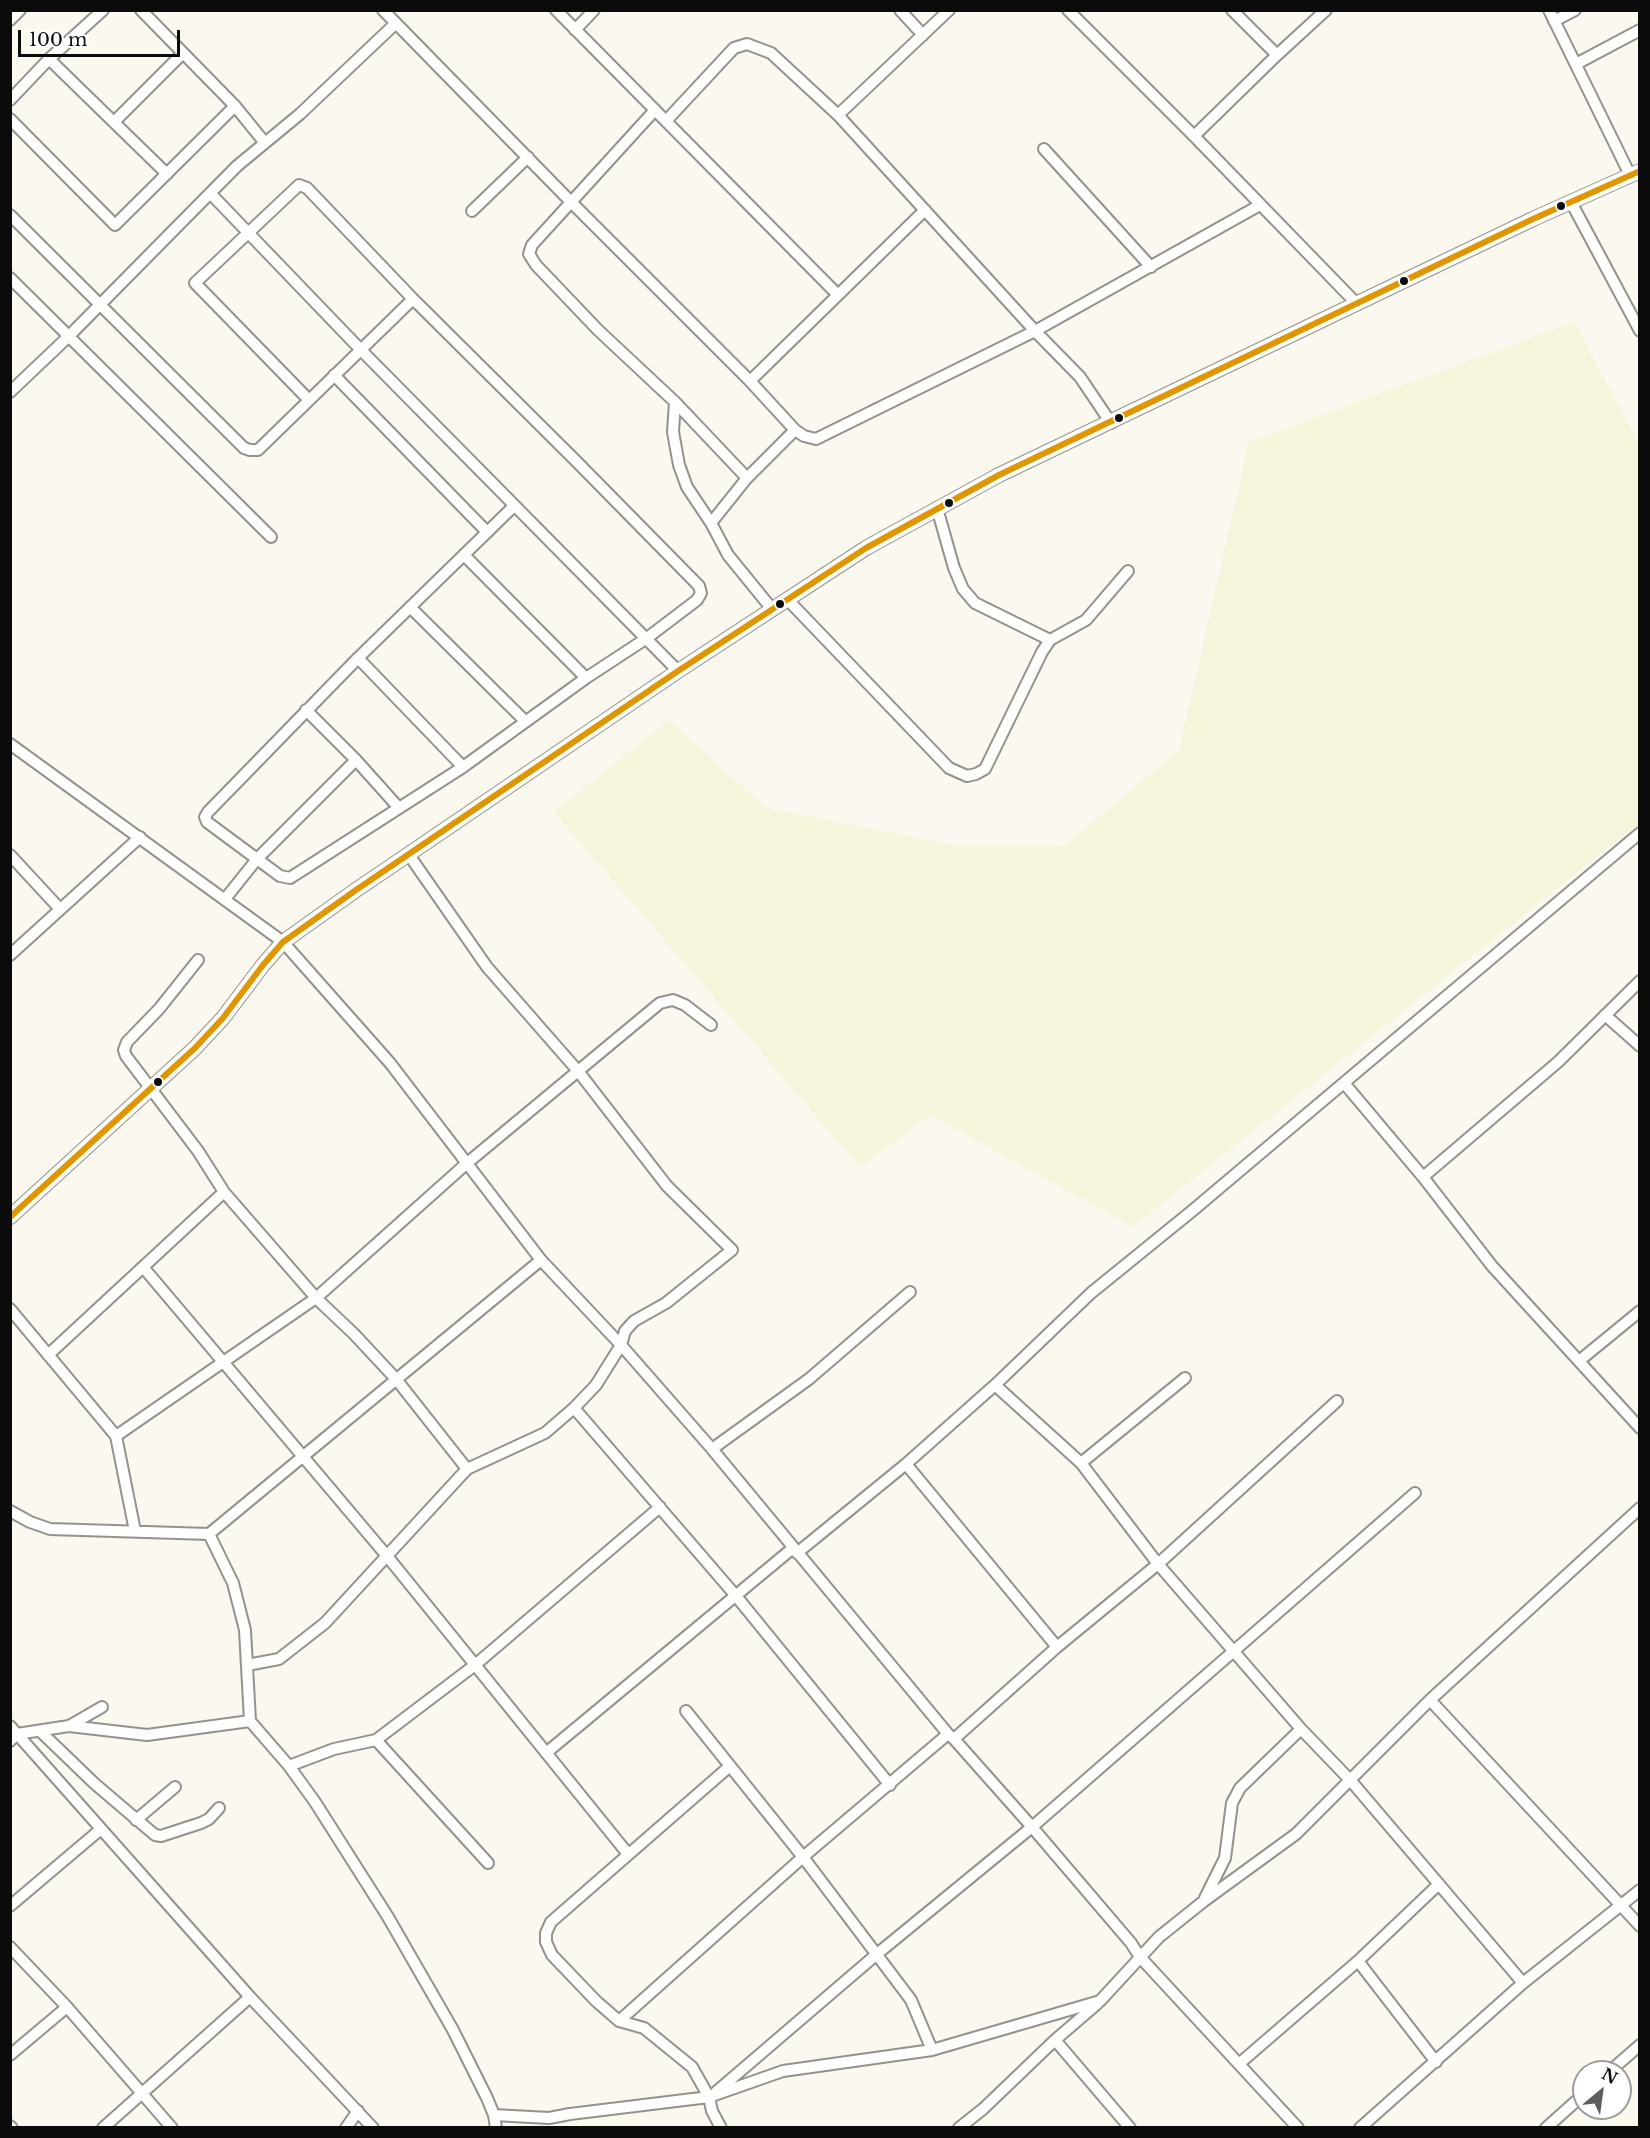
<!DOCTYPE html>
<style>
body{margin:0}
#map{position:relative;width:1650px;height:2138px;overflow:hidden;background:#faf8ef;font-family:"Libre Baskerville",serif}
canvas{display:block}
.frame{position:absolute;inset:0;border:12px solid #0b0b0b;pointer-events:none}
.north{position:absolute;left:1572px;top:2060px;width:60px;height:60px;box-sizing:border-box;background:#fff;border:2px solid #9d9d9d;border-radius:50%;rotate:29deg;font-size:16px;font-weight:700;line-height:24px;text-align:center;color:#0b0b0b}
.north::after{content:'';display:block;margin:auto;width:21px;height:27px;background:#5f5e5b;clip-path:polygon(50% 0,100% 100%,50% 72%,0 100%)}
.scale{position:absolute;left:18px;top:30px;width:162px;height:27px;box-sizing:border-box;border:3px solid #0b0b0b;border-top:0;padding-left:8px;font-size:18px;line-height:21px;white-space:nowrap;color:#0b0b0b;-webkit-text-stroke:4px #fff;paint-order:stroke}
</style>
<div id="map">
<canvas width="1650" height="2138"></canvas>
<div class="frame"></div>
<div class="north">N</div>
<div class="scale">100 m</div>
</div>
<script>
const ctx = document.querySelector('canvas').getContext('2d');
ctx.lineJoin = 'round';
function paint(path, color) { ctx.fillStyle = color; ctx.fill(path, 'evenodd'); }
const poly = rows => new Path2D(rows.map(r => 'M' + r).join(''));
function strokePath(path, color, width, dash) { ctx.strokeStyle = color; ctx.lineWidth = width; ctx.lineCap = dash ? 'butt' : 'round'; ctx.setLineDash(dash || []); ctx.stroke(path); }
const farmland = poly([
 [1574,322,1639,444,1639,823,1133,1227,930,1115,860,1167,554,812,669,720,766,808,954,845,1064,846,1179,750,1249,442]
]);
const minor = poly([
 [141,10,235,106,265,143],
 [383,10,571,202,750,381,795,430,804,436,816,439,1035,331,1260,205],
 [556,10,837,294],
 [900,10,923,35],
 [1068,10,1194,136,1357,304],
 [1232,10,1277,55],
 [1549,10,1630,175],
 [10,20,20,10],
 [1554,21,1575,10],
 [575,30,594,10],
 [49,59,167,174],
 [1576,64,1640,30],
 [10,100,49,59,103,10],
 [655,110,532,245,529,254,536,265,598,330,675,402,747,478],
 [838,115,949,10],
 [10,119,115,225,235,106],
 [666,121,734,48,747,44,771,53,838,115,1035,331,1080,377,1111,423],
 [114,122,182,54],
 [1194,136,1277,55,1326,10],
 [1044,149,1151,267],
 [210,193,360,349,678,671],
 [1571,202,1640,331],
 [472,211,528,157],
 [10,215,244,448,250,450,258,450,413,299],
 [10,278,271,537],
 [334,375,487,532],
 [750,381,925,210],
 [10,392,69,336,237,166,300,114,395,24],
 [309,400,195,283,299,185,307,188,413,299,576,461,699,586,701,593,697,600,647,638,586,678,463,767,290,878,280,876,207,822,205,817,208,812,358,658,514,506],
 [675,402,673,432,679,465,687,487,711,523,728,555,772,609],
 [937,508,954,568,963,589,975,603,1050,640],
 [711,523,747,478,795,430],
 [464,555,586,678],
 [787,599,949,768,967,776,976,774,985,769,1042,652,1050,640,1086,620,1128,571],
 [410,607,525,721],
 [358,658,463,767],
 [306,710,356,760,399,808],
 [10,744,283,942,390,1063,541,1260,621,1345,712,1449,948,1734,954,1739,1032,1827,1131,1943,1140,1957,1298,2128],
 [10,855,60,909],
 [225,899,257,859,356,760],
 [10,955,140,837],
 [198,960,159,1009,127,1042,124,1050,126,1056,198,1151,224,1192,316,1298,354,1334,396,1379,467,1469],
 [1605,1015,1640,1046],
 [1344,1083,1423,1177,1492,1266,1640,1428],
 [1423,1177,1558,1062,1640,981],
 [143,1267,387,1556,628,1854],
 [10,1309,116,1436,135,1531],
 [48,1355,224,1192],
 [1579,1361,1640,1311],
 [995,1385,1081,1463,1158,1564,1301,1729,1351,1781,1523,1983],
 [574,1408,736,1596,890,1785],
 [116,1436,316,1298,466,1164,660,1003,673,1000,685,1005,711,1025],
 [712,1449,809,1379,910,1292],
 [1081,1463,1185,1378],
 [906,1464,1057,1647],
 [10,1511,30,1522,50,1529,209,1534,233,1583,245,1630,250,1721,289,1766,315,1802,388,1917,453,2030,487,2098,494,2115,496,2128],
 [209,1534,541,1260],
 [797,1553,906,1464,995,1385,1091,1293,1192,1211,1640,833],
 [247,1665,279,1659,325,1623,467,1469,545,1433,574,1408,596,1385,621,1345,625,1331,634,1321,666,1303,732,1250,667,1186,578,1071,487,967,409,855],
 [1430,1700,1640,1926],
 [686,1711,803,1857,911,2000,932,2050],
 [10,1726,250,1997,373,2128],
 [69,1726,102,1707],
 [41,1732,95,1784,155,1835,161,1836,201,1823,209,1819,219,1808],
 [954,1739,1057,1647,1158,1564,1337,1401],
 [376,1740,488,1863],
 [10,1741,17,1734,69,1726,147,1735,250,1721],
 [546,1753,793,1548],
 [289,1766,334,1749,376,1740,475,1665,660,1507],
 [136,1820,175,1787],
 [1205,1898,1225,1858,1232,1803,1240,1788,1301,1729],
 [10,1906,101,1829],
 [10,1947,67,2007,172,2128],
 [1097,2004,1055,2040,1130,2128],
 [619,2021,803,1857,948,1734],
 [10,2055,67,2007],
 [1436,2062,1358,1961,1439,1884],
 [1240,2063,1358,1961],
 [1609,2072,1640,2045],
 [716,2092,877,1954,1032,1827,1415,1493],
 [494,2115,549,2118,570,2114,709,2097,783,2071,932,2050,1100,2001,1159,1937,1204,1901,1296,1834,1430,1700,1640,1508],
 [10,2126,12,2128],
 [103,2128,250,1997],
 [346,2128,358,2111],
 [721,2128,712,2111,709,2097,692,2067,644,2028,619,2021,596,2001,552,1955,546,1942,546,1933,551,1922,730,1766],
 [959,2128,983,2109,1055,2040],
 [1360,2128,1523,1983,1640,1890],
 [1546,2128,1584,2094]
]);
const tertiary = poly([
 [10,1217,195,1048,223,1018,263,965,283,942,356,890,678,671,866,548,999,475,1533,219,1640,171]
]);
const bus1 = poly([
 [10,1217,195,1048,223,1018,263,965,283,942,356,890,678,671,866,548,999,475,1533,219,1640,171]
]);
const markers = [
 [1561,206,5,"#0b0b0b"],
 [1404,281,5,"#0b0b0b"],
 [1119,418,5,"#0b0b0b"],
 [949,503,5,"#0b0b0b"],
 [780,604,5,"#0b0b0b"],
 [158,1082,5,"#0b0b0b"]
];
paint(farmland, '#f5f5dc');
strokePath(minor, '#93928e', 14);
strokePath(tertiary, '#93928e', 16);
strokePath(minor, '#fefefd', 10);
strokePath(tertiary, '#fefefd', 14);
strokePath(bus1, '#df9601', 6);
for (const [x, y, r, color] of markers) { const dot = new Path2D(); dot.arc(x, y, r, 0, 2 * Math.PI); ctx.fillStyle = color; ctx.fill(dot); strokePath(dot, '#fff', 2); }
</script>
